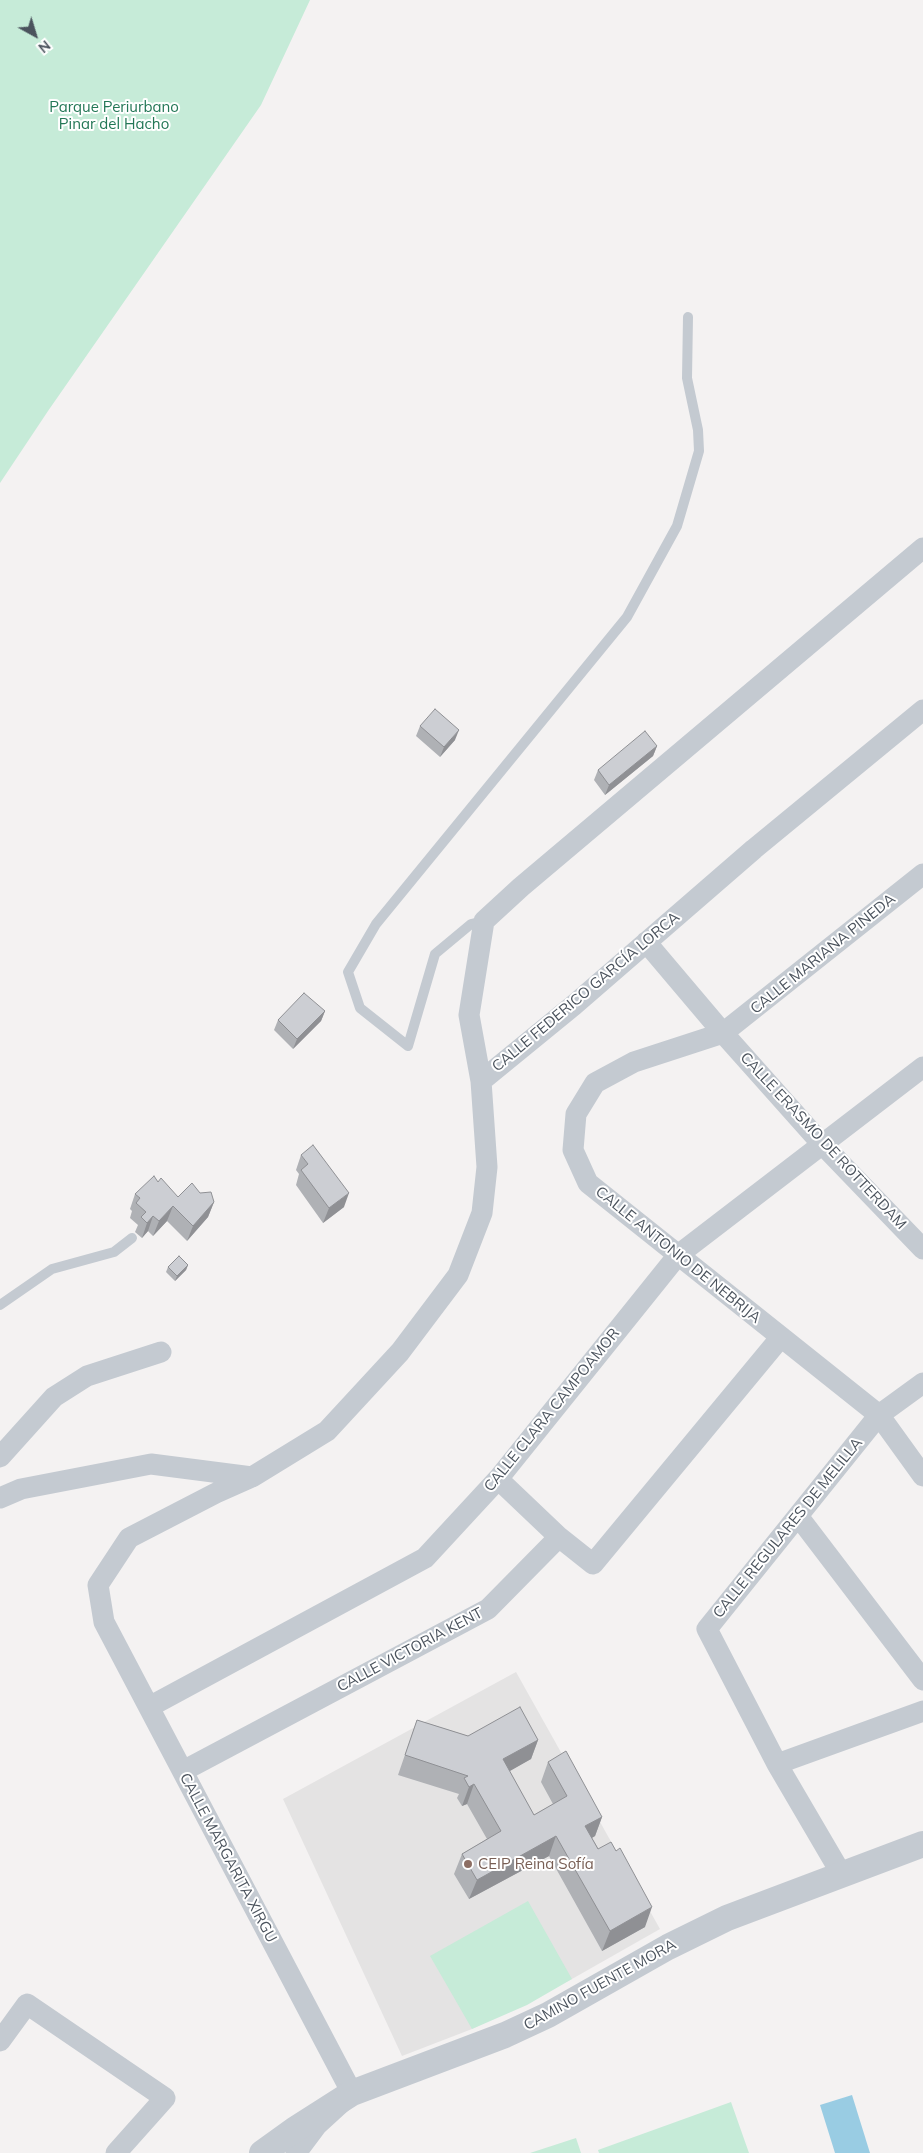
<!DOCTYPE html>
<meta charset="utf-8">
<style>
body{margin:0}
#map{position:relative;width:923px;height:2153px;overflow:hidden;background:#f4f2f2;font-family:Mulish,sans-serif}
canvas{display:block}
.north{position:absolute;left:10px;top:10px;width:50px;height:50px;-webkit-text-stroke:4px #fff;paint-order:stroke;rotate:141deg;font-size:14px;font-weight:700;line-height:20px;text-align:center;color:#4b535d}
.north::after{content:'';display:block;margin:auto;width:18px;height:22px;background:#4b535d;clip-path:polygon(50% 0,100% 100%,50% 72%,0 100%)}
</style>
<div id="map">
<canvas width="923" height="2153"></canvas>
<div class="north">N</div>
</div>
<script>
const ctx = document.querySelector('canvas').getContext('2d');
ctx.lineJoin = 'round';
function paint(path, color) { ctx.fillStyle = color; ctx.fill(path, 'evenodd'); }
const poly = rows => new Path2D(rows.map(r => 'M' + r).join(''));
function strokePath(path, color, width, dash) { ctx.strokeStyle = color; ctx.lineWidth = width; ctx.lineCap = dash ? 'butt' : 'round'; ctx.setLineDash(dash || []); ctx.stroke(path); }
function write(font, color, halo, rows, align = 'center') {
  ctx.font = font + ' Mulish,sans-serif'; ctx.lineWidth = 4; ctx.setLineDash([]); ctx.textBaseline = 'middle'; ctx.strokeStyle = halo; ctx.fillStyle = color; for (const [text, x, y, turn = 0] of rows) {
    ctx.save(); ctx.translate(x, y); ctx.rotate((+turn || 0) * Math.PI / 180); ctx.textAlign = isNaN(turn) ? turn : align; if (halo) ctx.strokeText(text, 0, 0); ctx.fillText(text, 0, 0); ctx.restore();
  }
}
const education = poly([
 [516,1672,660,1929,572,1979,472,2029,402,2056,283,1799]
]);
const green = poly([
 [0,0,310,0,261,105,48,411,0,483],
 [528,1901,572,1979,527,2005,472,2029,430,1956],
 [731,2102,749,2153,599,2153,598,2150],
 [576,2138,581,2153,530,2153]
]);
const water = poly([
 [852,2095,870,2153,835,2153,820,2105]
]);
const service = poly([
 [484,921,471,924,435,954,408,1046,360,1008,348,972,376,924,627,617,677,526,699,451,698,430,687,378,688,317],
 [0,1305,52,1269,114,1252,132,1238]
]);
const minor = poly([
 [923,874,723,1033,821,1143,923,1249],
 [646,942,723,1033,634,1062,595,1083,576,1114,573,1150,588,1183,879,1415,923,1476],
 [481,1081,574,1005,754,849,923,710],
 [0,1457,54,1397,87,1376,161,1352],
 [498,1479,559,1537],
 [0,1498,21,1489,151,1464,252,1477],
 [798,1516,923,1680],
 [149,1707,425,1558,498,1479,678,1255,923,1067],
 [777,1764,923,1711],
 [183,1771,488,1609,559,1537,593,1564,781,1337],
 [842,1875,777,1764,707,1629,879,1415,923,1383],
 [0,2041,27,2004,165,2098,116,2153],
 [296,2153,317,2125,352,2093,104,1622,98,1585,129,1538,216,1493,252,1477,327,1431,400,1352,458,1275,482,1213,487,1167,481,1081,469,1015,484,921,521,887,923,548]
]);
const tertiary = poly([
 [262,2153,294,2130,352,2093,505,2035,548,2015,668,1947,727,1918,923,1844]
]);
const wall = poly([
 [420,726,455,740,440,757,416,736],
 [657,746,653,756,605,795,594,780,598,770],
 [325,1011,321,1021,293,1049,274,1030,278,1020],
 [301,1155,344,1207,323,1223,296,1185,299,1174,296,1170],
 [158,1182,178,1197,200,1193,214,1202,208,1217,187,1241,167,1221,153,1236,148,1231,142,1238,135,1232,138,1225,130,1218,132,1211,130,1209,135,1194],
 [188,1265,186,1270,175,1281,166,1272,168,1267],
 [417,1720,468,1736,538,1740,531,1759,509,1771,534,1815,553,1804,541,1782,548,1762,602,1817,595,1836,592,1838,645,1927,602,1951,549,1856,469,1899,454,1874,462,1854,487,1839,467,1804,462,1806,457,1798,459,1794,398,1775]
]);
const shadedWall = poly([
 [459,730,455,740,440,757,444,747],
 [657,746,653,756,605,795,609,785],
 [325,1011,321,1021,293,1049,297,1039],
 [349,1193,344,1207,323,1223,329,1208],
 [214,1202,208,1217,187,1241,193,1226],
 [173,1206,167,1221,153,1236,159,1221],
 [153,1216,148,1231,142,1238,147,1223],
 [188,1265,186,1270,175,1281,177,1276],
 [538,1740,531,1759,496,1779,503,1759],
 [474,1784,467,1804,462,1806,469,1787],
 [602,1817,595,1836,578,1846,585,1826],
 [556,1836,549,1856,469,1899,477,1880],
 [652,1907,645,1927,602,1951,610,1931]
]);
const building = poly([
 [435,709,459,730,444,747,420,726,435,709],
 [645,731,657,746,609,785,598,770,645,731],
 [304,993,325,1011,297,1039,278,1020,304,993],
 [313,1145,349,1193,329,1208,301,1170,308,1164,301,1155,313,1145],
 [154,1176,158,1182,161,1178,178,1197,192,1183,200,1193,211,1192,214,1202,193,1226,173,1206,159,1221,153,1216,147,1223,141,1217,146,1212,136,1203,140,1198,135,1194,154,1176],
 [179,1256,188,1265,177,1276,168,1267,179,1256],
 [520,1707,538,1740,503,1759,534,1815,567,1796,548,1762,566,1751,602,1817,585,1826,598,1849,611,1842,616,1851,620,1848,652,1907,610,1931,556,1836,477,1880,462,1854,501,1831,474,1784,469,1787,464,1778,468,1776,405,1755,417,1720,468,1736,520,1707]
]);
const markers = [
 [468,1864,5,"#8d6e63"]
];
const parkNames = [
 ["Parque Periurbano",114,107],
 ["Pinar del Hacho",114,124]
];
const streetNames = [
 ["CALLE MARIANA PINEDA",823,954,-39],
 ["CALLE FEDERICO GARCÍA LORCA",586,992,-40],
 ["CALLE ERASMO DE ROTTERDAM",823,1141,47],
 ["CALLE ANTONIO DE NEBRIJA",678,1255,39],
 ["CALLE CLARA CAMPOAMOR",552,1410,-51],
 ["CALLE REGULARES DE MELILLA",788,1528,-51],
 ["CALLE VICTORIA KENT",410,1650,-28],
 ["CALLE MARGARITA XIRGU",228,1858,62],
 ["CAMINO FUENTE MORA",600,1985,-29]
];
const educationNames = [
 ["CEIP Reina Sofía",478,1864]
];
paint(education, '#e4e3e3');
paint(green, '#c6ebd8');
paint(water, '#99cce3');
strokePath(service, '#c4cad1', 10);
strokePath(minor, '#c4cad1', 21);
strokePath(tertiary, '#c4cad1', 26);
paint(wall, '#afb1b5');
paint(shadedWall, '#8f9094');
paint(building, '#ccced3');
strokePath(building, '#8f9094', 1);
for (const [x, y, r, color] of markers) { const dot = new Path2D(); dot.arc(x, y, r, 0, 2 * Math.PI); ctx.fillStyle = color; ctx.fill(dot); strokePath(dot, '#fff', 2); }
write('15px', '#237756', '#fff', parkNames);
write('15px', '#4b535d', '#fff', streetNames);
write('15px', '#785e54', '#fff', educationNames, 'left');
</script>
